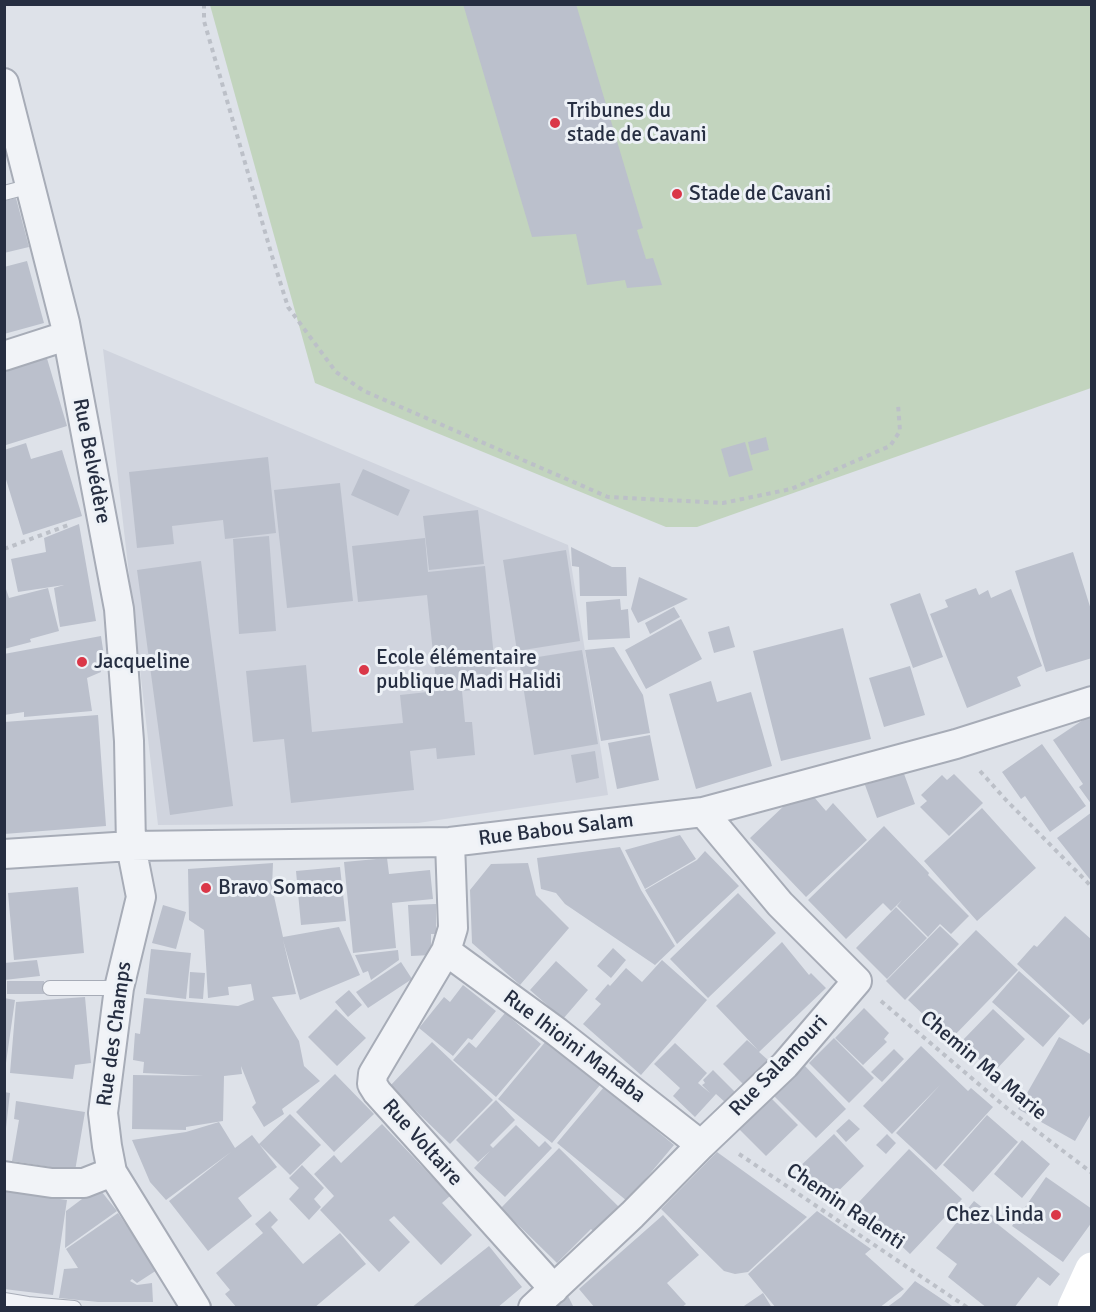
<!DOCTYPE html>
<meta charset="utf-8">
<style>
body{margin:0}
#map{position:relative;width:1096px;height:1312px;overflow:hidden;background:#dee2e9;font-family:Signika,sans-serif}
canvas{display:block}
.frame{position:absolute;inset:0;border:6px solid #262e41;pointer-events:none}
</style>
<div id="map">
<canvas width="1096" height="1312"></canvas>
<div class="frame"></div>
</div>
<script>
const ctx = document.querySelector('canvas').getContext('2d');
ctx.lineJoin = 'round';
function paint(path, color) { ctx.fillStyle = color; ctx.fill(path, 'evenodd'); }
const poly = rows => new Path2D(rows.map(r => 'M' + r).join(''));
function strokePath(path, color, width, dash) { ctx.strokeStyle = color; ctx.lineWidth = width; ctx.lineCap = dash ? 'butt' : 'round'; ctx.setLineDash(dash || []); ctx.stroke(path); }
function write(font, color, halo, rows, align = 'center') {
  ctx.font = font + ' Signika,sans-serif'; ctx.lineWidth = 6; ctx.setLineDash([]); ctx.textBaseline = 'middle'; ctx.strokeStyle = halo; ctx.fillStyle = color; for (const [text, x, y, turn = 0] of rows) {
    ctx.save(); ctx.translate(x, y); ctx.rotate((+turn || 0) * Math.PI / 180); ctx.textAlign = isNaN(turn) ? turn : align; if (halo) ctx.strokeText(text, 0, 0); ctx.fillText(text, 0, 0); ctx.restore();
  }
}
const built = poly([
 [103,349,568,545,608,795,418,823,158,825]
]);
const green = poly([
 [210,5,1091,5,1091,388,697,527,666,527,315,383]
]);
const building = poly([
 [463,4,576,4,643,228,637,230,646,259,653,258,662,285,627,288,625,280,587,285,576,234,532,237],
 [16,198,29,247,4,253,4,201],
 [27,261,44,323,4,334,4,267],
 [46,355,67,426,6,445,4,368],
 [766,437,769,450,751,455,748,442],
 [745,442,753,470,729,477,721,449],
 [26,443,31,459,62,450,82,516,23,535,4,473,4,450],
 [268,457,276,533,225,539,223,520,172,526,174,544,137,548,129,472],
 [363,469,410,490,398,516,351,495],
 [340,483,353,601,287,608,274,490],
 [478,510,484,564,429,570,423,516],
 [79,524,96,621,60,627,54,588,64,585,18,592,11,559,46,552,44,538],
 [269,536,276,631,239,634,233,539],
 [425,538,428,572,485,566,497,688,462,691,465,722,472,722,475,755,437,759,436,748,410,751,414,790,291,803,284,739,253,742,246,671,306,665,312,732,403,723,400,695,437,691,427,595,358,602,352,546],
 [571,547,612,567,626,567,627,596,580,596,579,567,572,566],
 [566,550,580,641,517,651,503,560],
 [1073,552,1092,613,1092,658,1046,672,1015,571],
 [201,561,233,806,170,815,137,570],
 [639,577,688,599,638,623,631,609],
 [4,583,9,598,48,588,59,631,30,639,31,642,4,649],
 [976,588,979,595,988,590,991,598,1011,589,1042,666,1017,677,1021,686,967,708,930,614,948,607,945,600],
 [920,593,943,657,913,668,890,604],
 [620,599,621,610,628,609,630,638,588,640,586,602],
 [674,607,680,617,650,634,645,623],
 [681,619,702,659,646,689,625,650],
 [729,626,735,647,714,653,708,632],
 [843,628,871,739,781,761,753,651],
 [101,636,104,656,99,658,101,672,87,678,92,711,24,717,24,712,4,715,4,654],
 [614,647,643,695,650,733,601,741,585,650],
 [582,650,598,744,534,755,519,660],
 [910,666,925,715,884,727,869,678],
 [711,681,717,702,751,692,772,766,696,789,669,694],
 [1092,714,1092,805,1079,787,1083,784,1053,740],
 [98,715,106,826,4,834,4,722],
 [650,735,659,780,617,789,608,743],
 [1042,744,1086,806,1050,832,1025,796,1021,799,1002,772],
 [595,751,599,778,576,783,571,755],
 [903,771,915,804,877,818,865,785],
 [954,774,983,803,949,836,920,807,927,801,921,795,942,775,947,780],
 [814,797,826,811,833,803,867,840,806,897,750,838,786,804],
 [982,808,1036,868,977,921,924,861],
 [1092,812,1092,882,1057,838],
 [884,826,929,873,928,875,969,916,951,934,940,924,928,937,897,906,902,900,891,911,883,903,846,939,808,900],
 [680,835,696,859,645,889,625,850],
 [620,847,641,890,675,946,655,965,565,904,556,893,541,889,537,858],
 [705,851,739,886,677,944,645,890,697,860],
 [387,858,389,874,430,870,433,899,392,903,396,948,353,953,344,862],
 [273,863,272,887,283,937,339,927,360,975,300,1000,283,940,296,994,272,997,299,1041,304,1066,320,1081,282,1109,284,1114,264,1127,252,1107,256,1103,241,1066,242,1074,224,1076,223,1121,186,1127,186,1130,132,1129,133,1075,204,1076,143,1073,144,1062,133,1060,135,1033,140,1034,144,998,238,1006,254,1000,251,984,228,987,229,995,208,998,204,930,189,920,188,869],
 [528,863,536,895,569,928,520,985,472,943,470,890,491,864],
 [340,867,346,921,301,925,296,871],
 [78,887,84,953,14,960,8,893],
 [738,893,776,933,708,998,670,959],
 [436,904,436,934,431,934,431,955,411,956,408,905],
 [163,905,186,912,176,949,152,943],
 [896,907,927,938,887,979,856,948],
 [1065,916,1092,940,1092,1016,1083,1025,1017,964,1034,945,1037,947],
 [940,926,959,944,905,1000,886,981],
 [976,930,1018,970,950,1040,908,1000],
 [782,942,809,975,811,973,826,988,759,1052,768,1060,743,1084,723,1064,747,1040,758,1050,716,1006],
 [613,948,626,960,611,978,597,966],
 [151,949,191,953,186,999,146,994],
 [398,950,399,960,371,980,368,971,363,973,355,955],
 [37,960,40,976,4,980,4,963],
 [662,960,707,1000,641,1075,583,1024,601,1004,595,999,608,984,610,986,626,968,642,982],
 [556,961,588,990,563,1019,530,990],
 [401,962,412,979,368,1008,356,992],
 [1019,971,1070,1016,1043,1047,992,1002],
 [190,972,205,973,203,999,189,998],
 [7,981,44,981,44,994,7,994],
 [463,985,496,1011,472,1040,468,1038,453,1056,419,1028,444,997,450,1002],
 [349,990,362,1005,348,1017,335,1002],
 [85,997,91,1063,75,1065,73,1079,10,1073,16,1002],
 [4,998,15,1000,6,1063,4,1063],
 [864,1008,889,1033,884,1039,887,1042,863,1065,835,1038],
 [336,1009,366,1038,337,1066,308,1037],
 [993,1009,1025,1039,993,1073,961,1042],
 [505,1013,541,1044,496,1097,453,1060,469,1042,476,1048],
 [1059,1037,1092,1055,1092,1112,1075,1141,1018,1109],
 [834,1038,874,1078,849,1103,809,1063],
 [546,1041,600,1085,552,1143,498,1099],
 [432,1042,493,1100,450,1144,390,1086],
 [675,1043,707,1073,698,1083,710,1093,702,1085,705,1083,703,1080,713,1070,736,1093,726,1103,716,1094,695,1117,673,1096,680,1088,654,1064],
 [921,1046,968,1091,971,1088,993,1107,936,1170,896,1133,940,1085,892,1134,863,1106],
 [894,1049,904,1059,882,1082,871,1072],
 [805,1066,846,1109,816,1138,774,1096],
 [335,1074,374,1114,334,1152,296,1112],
 [604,1087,674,1145,627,1201,557,1143],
 [4,1092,10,1093,6,1128,4,1128],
 [771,1098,798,1125,766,1156,739,1129],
 [496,1100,515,1120,490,1145,493,1148,516,1125,539,1147,545,1141,552,1148,505,1197,474,1168,490,1151,478,1162,456,1140],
 [16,1101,85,1112,75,1171,12,1161,19,1120,14,1119],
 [290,1114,321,1145,290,1175,259,1144],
 [987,1115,1018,1142,973,1192,943,1165],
 [849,1119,860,1129,846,1142,836,1131],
 [219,1122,235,1148,252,1135,277,1167,238,1198,252,1216,208,1251,169,1201,231,1152,166,1200,150,1182,132,1140,186,1132],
 [382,1124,450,1196,442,1203,472,1235,441,1265,394,1216,389,1220,410,1242,379,1272,320,1210,334,1196,314,1174,334,1155,341,1163],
 [834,1134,864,1166,825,1204,795,1171],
 [887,1134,896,1143,886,1154,876,1145],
 [1022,1140,1050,1164,1022,1198,994,1174],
 [559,1148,619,1207,595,1233,591,1229,557,1263,501,1208],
 [909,1149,962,1199,910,1254,857,1204],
 [717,1152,807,1217,748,1272,735,1274,724,1271,661,1209],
 [302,1165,324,1188,314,1199,321,1207,309,1220,289,1199,299,1188,289,1178],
 [1046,1177,1092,1209,1092,1222,1063,1262,1012,1226],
 [98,1187,117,1211,65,1248,66,1211],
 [4,1191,67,1200,53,1295,4,1289],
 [974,1201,997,1219,995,1222,1060,1274,1050,1286,1038,1277,1014,1308,987,1308,948,1277,957,1264,936,1248],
 [270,1211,278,1220,271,1227,303,1264,340,1233,366,1264,314,1308,237,1308,225,1294,230,1290,216,1273,263,1233,255,1224],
 [817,1211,871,1249,865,1254,904,1289,879,1308,776,1308,748,1274],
 [118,1213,157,1270,137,1283,132,1279,130,1281,137,1285,152,1283,153,1302,98,1302,59,1298,64,1269,78,1268,66,1249],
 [663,1215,699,1255,667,1283,686,1304,681,1308,595,1308,579,1289],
 [489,1246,522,1287,497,1308,411,1308],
 [915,1281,955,1308,886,1308,901,1297],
 [566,1292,574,1308,545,1308],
 [763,1293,772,1308,741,1308]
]);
const path = poly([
 [204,4,204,21,272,256,288,307,336,372,364,391,608,497,723,503,791,489,890,446,900,431,898,404],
 [4,549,71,524],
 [980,771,1006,800,1092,887],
 [881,1001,1008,1109,1092,1173],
 [739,1154,968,1308]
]);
const lane = poly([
 [4,193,31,186],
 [50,988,119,988],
 [4,1300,28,1304,74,1308]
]);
const street = poly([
 [4,83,65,323,119,609,129,741,131,846,141,897,119,988,103,1113,107,1146,112,1172,196,1308],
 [4,356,66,336],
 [450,842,453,928,446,951,373,1074,372,1084,377,1092,554,1289],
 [4,854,131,846,450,842,703,812,956,744,1092,701],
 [446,951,557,1032,701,1145],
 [4,1176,52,1183,84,1183,112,1172],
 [533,1308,632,1215,701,1145,785,1065,857,981,780,904,703,812]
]);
const secondary = poly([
 [1074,1308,1092,1269]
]);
const markers = [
 [555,123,6,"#da3748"],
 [677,194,6,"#da3748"],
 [82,662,6,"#da3748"],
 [364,670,6,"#da3748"],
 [206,888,6,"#da3748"],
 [1056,1215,6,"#da3748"]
];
const poiNames = [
 ["Tribunes du",567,111],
 ["stade de Cavani",567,135],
 ["Stade de Cavani",689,194],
 ["Ecole élémentaire",376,658],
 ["publique Madi Halidi",376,682],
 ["Jacqueline",94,662],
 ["Bravo Somaco",218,888],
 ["Chez Linda",1044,1215,"right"]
];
const streetNames = [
 ["Rue Belvédère",91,461,79],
 ["Rue Babou Salam",556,830,-7],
 ["Rue des Champs",115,1034,-82],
 ["Rue Ihioini Mahaba",574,1047,37],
 ["Rue Salamouri",779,1066,-46],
 ["Chemin Ma Marie",983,1066,40],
 ["Rue Voltaire",422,1143,48],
 ["Chemin Ralenti",845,1207,34]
];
paint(built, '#d0d4de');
paint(green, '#c2d4be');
paint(building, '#bbc0cc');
strokePath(lane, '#a7acb7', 16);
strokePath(street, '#a7acb7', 32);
strokePath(path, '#bcc0c8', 4, [4.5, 4.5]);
strokePath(lane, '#f1f3f7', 14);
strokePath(street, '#f1f3f7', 28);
strokePath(secondary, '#fff', 33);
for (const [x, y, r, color] of markers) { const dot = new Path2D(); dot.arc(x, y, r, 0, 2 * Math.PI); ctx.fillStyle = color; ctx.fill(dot); strokePath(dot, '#edf1f6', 2); }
write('21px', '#262e41', '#edf1f6', poiNames, 'left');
write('21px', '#262e41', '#edf1f6', streetNames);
</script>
